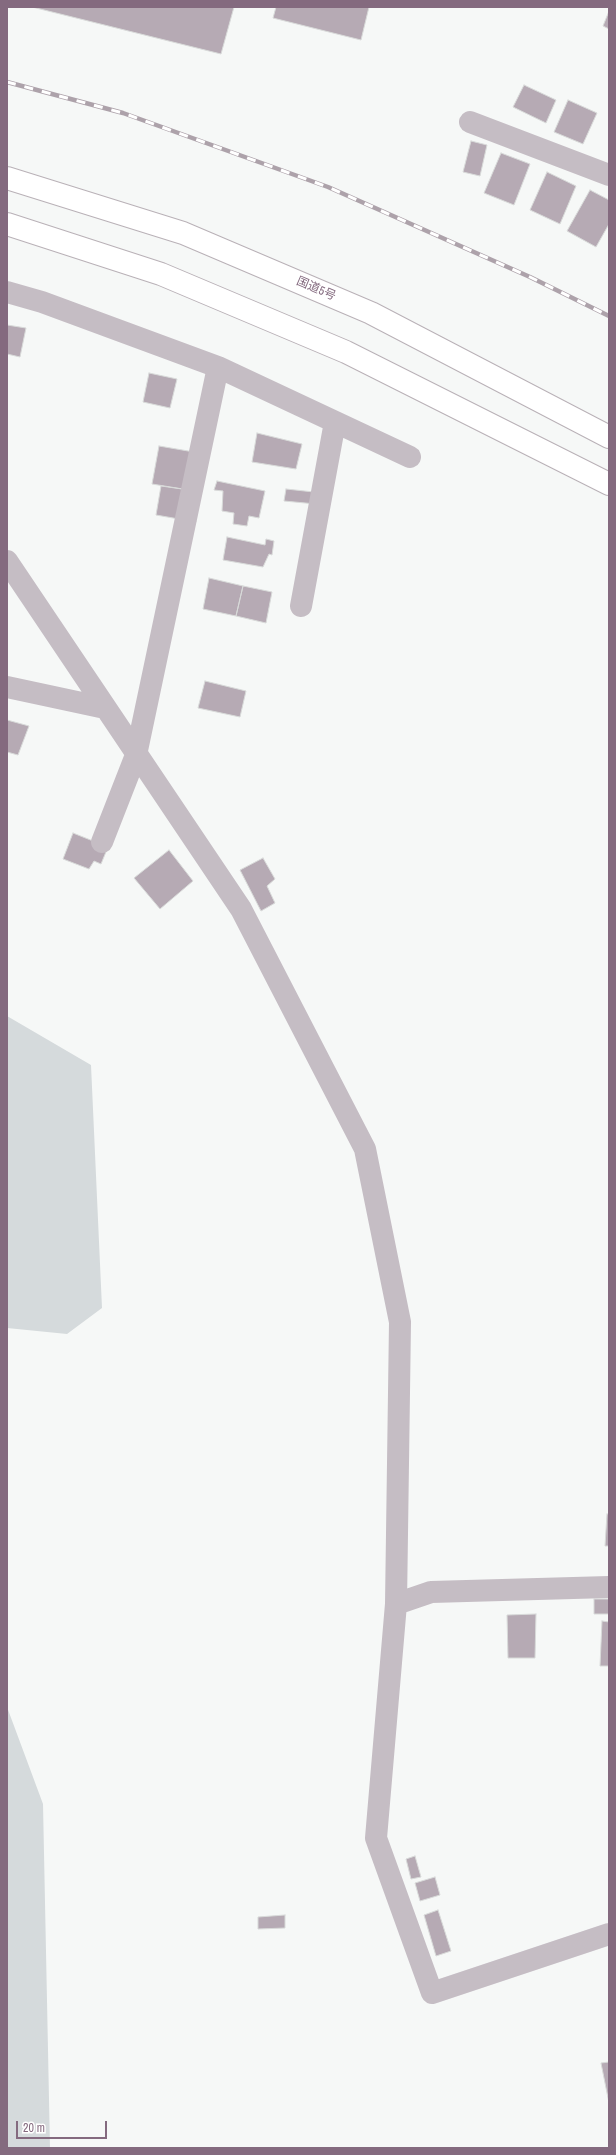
<!DOCTYPE html>
<meta charset="utf-8">
<style>
body{margin:0}
#map{position:relative;width:616px;height:2155px;overflow:hidden;background:#f6f8f7;font-family:"Archivo Narrow",sans-serif}
canvas{display:block}
.frame{position:absolute;inset:0;border:8px solid #846a7f;pointer-events:none}
.scale{position:absolute;left:16px;top:2121px;width:91px;height:18px;box-sizing:border-box;border:2px solid #846a7f;border-top:0;padding-left:5px;font-size:12px;line-height:14px;white-space:nowrap;color:#846a7f;-webkit-text-stroke:3px #fff;paint-order:stroke}
</style>
<div id="map">
<canvas width="616" height="2155"></canvas>
<div class="frame"></div>
<div class="scale">20 m</div>
</div>
<script>
const ctx = document.querySelector('canvas').getContext('2d');
ctx.lineJoin = 'round';
function paint(path, color) { ctx.fillStyle = color; ctx.fill(path, 'evenodd'); }
const poly = rows => new Path2D(rows.map(r => 'M' + r).join(''));
function strokePath(path, color, width, dash) { ctx.strokeStyle = color; ctx.lineWidth = width; ctx.lineCap = dash ? 'butt' : 'round'; ctx.setLineDash(dash || []); ctx.stroke(path); }
function write(font, color, halo, rows, align = 'center') {
  ctx.font = font + ' "Archivo Narrow","Noto Sans JP",sans-serif'; ctx.lineWidth = 4; ctx.setLineDash([]); ctx.textBaseline = 'middle'; ctx.strokeStyle = halo; ctx.fillStyle = color; for (const [text, x, y, turn = 0] of rows) {
    ctx.save(); ctx.translate(x, y); ctx.rotate((+turn || 0) * Math.PI / 180); ctx.textAlign = isNaN(turn) ? turn : align; if (halo) ctx.strokeText(text, 0, 0); ctx.fillText(text, 0, 0); ctx.restore();
  }
}
const green = poly([
 [7,1016,91,1065,102,1308,67,1334,7,1328],
 [7,1707,43,1804,50,2148,7,2148]
]);
const building = poly([
 [32,7,234,7,221,54,32,7],
 [276,7,369,7,361,40,273,18,276,7],
 [609,11,609,29,603,26,609,11],
 [524,85,556,100,546,123,513,107,524,85],
 [568,100,597,113,583,144,554,132,568,100],
 [471,141,487,145,480,176,463,172,471,141],
 [501,153,530,164,514,205,484,193,501,153],
 [547,172,576,186,560,224,530,210,547,172],
 [590,190,609,200,609,224,596,247,567,231,590,190],
 [7,325,26,328,20,357,7,354,7,325],
 [149,373,177,379,170,408,143,402,149,373],
 [257,433,302,444,296,469,252,462,257,433],
 [159,446,194,452,189,490,152,484,159,446],
 [217,481,265,491,259,518,249,516,247,526,233,524,234,513,222,511,223,491,214,490,217,481],
 [161,486,189,490,196,522,156,515,161,486],
 [286,489,314,492,316,504,284,501,286,489],
 [227,537,265,545,266,539,274,541,272,555,269,554,263,567,223,560,227,537],
 [209,578,243,586,236,616,203,609,209,578],
 [243,586,272,592,266,623,236,616,243,586],
 [205,681,246,691,240,717,198,708,205,681],
 [7,720,29,726,18,755,7,752,7,720],
 [73,833,108,847,101,864,94,861,89,869,63,859,73,833],
 [169,850,193,881,160,909,134,878,169,850],
 [263,858,275,879,267,886,275,903,261,911,240,870,263,858],
 [607,1514,609,1514,609,1546,605,1546,607,1514],
 [594,1599,609,1599,609,1614,594,1614,594,1599],
 [536,1614,535,1658,508,1658,507,1615,536,1614],
 [602,1621,609,1622,609,1666,600,1666,602,1621],
 [415,1856,421,1877,411,1879,406,1859,415,1856],
 [435,1877,440,1895,420,1901,415,1883,435,1877],
 [438,1910,451,1951,436,1956,424,1915,438,1910],
 [285,1915,285,1928,258,1929,258,1917,285,1915],
 [609,2062,609,2103,601,2063,609,2062]
]);
const minor = poly([
 [470,122,609,175],
 [7,292,42,302,218,367,410,457],
 [7,561,241,909,365,1149,400,1322,396,1604,376,1838,432,1993,609,1934],
 [301,606,335,422],
 [7,687,105,708],
 [102,842,136,755,218,367],
 [396,1604,431,1592,609,1587]
]);
const highway = poly([
 [7,178,183,233,371,313,609,437],
 [7,224,161,274,346,352,609,484]
]);
const rail = poly([
 [7,82,123,113,328,187,530,277,609,316]
]);
const streetNames = [
 ["国道5号",316,289,23]
];
paint(green, '#d5dadc');
paint(building, '#b6aab4');
strokePath(building, '#d8dad9', 1);
strokePath(highway, '#b9b1b7', 24);
strokePath(minor, '#c5bdc4', 22);
strokePath(highway, '#fff', 22);
strokePath(rail, '#ada2aa', 4.5);
strokePath(rail, '#fff', 3, [9]);
write('12px', '#846a7f', '#fff', streetNames);
</script>
